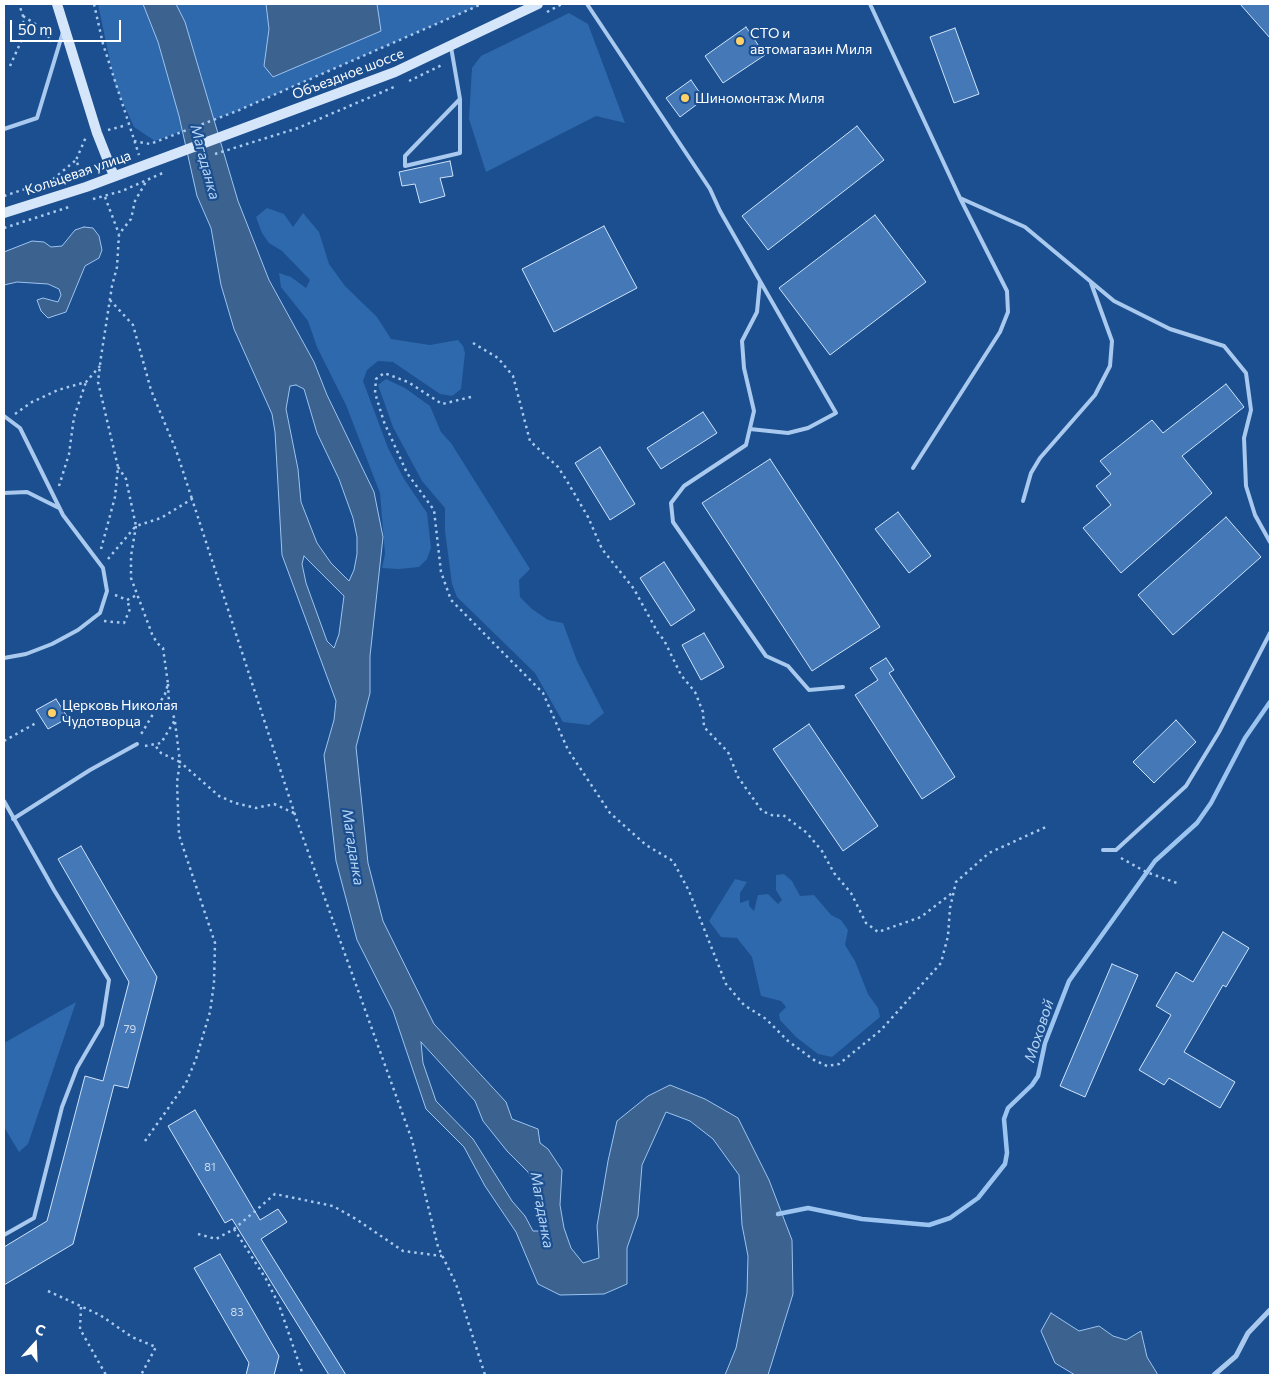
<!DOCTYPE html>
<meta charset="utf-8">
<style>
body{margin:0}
#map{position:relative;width:1274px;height:1379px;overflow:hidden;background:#1b4f8f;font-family:Commissioner,sans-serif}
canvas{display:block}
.frame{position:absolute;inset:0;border:5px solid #fff;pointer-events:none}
.north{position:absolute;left:10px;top:1319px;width:50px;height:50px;-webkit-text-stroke:4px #1b4f8f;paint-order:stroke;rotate:20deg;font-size:14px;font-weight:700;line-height:20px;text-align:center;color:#fff}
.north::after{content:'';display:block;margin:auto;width:18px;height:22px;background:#fff;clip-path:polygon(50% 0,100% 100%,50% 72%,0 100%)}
.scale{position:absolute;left:10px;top:20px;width:111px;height:22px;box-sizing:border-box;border:2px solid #fff;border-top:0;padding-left:6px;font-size:15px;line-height:18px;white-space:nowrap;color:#fff;-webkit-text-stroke:4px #1b4f8f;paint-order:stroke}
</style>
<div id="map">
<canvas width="1274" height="1379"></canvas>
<div class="frame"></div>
<div class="north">С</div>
<div class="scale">50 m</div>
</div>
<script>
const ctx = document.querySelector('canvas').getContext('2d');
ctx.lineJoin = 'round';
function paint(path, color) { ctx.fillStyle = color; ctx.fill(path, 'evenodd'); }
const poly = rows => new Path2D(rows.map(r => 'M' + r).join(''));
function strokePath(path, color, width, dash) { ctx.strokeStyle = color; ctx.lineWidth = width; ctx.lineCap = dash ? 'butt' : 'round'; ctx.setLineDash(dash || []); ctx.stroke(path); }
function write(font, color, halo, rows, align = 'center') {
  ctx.font = font + ' Commissioner,sans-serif'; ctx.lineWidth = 4.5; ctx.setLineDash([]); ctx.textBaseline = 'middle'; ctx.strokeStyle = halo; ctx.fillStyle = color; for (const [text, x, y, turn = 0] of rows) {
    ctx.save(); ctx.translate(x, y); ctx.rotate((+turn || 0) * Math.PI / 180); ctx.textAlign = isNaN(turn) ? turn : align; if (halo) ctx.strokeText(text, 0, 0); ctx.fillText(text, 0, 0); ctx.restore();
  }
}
const green = poly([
 [98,4,482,4,237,111,155,141,134,127,115,85],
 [569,13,588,24,625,123,596,116,486,172,469,119,472,68,481,56],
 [267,208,284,214,293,227,303,213,319,232,329,264,345,286,377,317,391,339,430,345,458,340,463,346,465,353,461,389,452,396,440,394,393,362,378,361,367,370,363,381,388,448,404,479,427,513,431,548,427,559,419,567,399,569,382,568,385,554,380,493,346,405,317,347,308,321,281,287,279,273,291,277,306,288,310,280,282,251,269,243,262,233,256,217],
 [386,379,405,388,430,406,441,432,451,443,530,569,519,580,520,597,532,609,548,620,563,623,577,661,604,713,589,725,563,722,535,673,457,597,452,584,445,531,445,508,422,481,393,427,378,385],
 [784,874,792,881,800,896,814,895,831,915,841,920,848,930,845,945,855,961,868,994,878,1008,880,1017,832,1057,818,1054,796,1037,780,1020,779,1014,786,1007,781,1001,761,996,752,957,737,938,721,937,709,921,735,879,747,882,740,893,740,903,749,900,749,906,754,911,758,895,768,894,778,904,782,900,776,890,776,875],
 [76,1002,28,1144,19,1152,4,1127,4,1043]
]);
const water = poly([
 [143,4,176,4,185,22,238,201,269,280,314,362,327,395,374,492,383,537,370,656,370,693,356,747,368,863,383,921,434,1024,506,1102,512,1119,538,1129,540,1143,548,1149,562,1170,560,1205,564,1228,571,1248,583,1263,599,1258,597,1226,608,1161,617,1121,648,1096,670,1085,705,1099,738,1118,769,1180,792,1240,793,1294,768,1375,725,1375,736,1348,747,1293,748,1256,742,1225,739,1175,713,1139,690,1121,666,1112,642,1165,638,1216,627,1248,627,1284,604,1294,560,1295,538,1284,516,1232,485,1186,464,1147,426,1109,393,1011,357,940,336,861,324,755,334,720,336,701,282,555,275,432,272,414,234,329,221,285,211,228,197,196,179,116,158,42,143,4],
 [296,385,304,389,317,433,339,479,353,518,357,537,357,554,354,570,349,581,331,563,317,543,301,502,298,469,286,409,290,386,296,385],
 [304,556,344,596,339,634,334,648,327,641,306,583,302,564,304,556],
 [421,1042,475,1101,483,1121,507,1151,528,1172,537,1189,541,1231,533,1231,525,1216,512,1201,473,1139,436,1101,423,1063,421,1042],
 [266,4,377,4,381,31,273,77,264,66,269,29,266,4],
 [84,227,93,228,99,236,102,250,99,258,85,266,66,312,48,318,41,311,37,300,43,298,58,302,61,295,59,289,48,284,17,282,4,285,4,252,32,241,44,242,51,247,62,246,75,230,84,227],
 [1051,1313,1079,1331,1099,1326,1113,1336,1126,1340,1141,1331,1147,1357,1158,1375,1075,1375,1055,1363,1041,1331,1051,1313]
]);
const stream = poly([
 [778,1214,808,1208,862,1219,929,1225,950,1218,978,1198,1005,1164,1007,1153,1004,1119,1008,1108,1032,1085,1038,1076,1045,1043,1069,981,1155,861,1197,823,1211,803,1245,738,1270,702]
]);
const building = poly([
 [1240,4,1270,4,1270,38,1240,4],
 [746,27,765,55,723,83,705,56,746,27],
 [955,28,979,94,954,103,930,37,955,28],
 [691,80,704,99,680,117,666,98,691,80],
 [857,126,884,160,768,250,742,216,857,126],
 [450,161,453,176,440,178,445,196,420,203,415,184,402,186,399,172,450,161],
 [875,215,926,282,830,355,779,288,875,215],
 [604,226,637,288,554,332,522,269,604,226],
 [1226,384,1244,407,1182,456,1212,493,1121,573,1083,528,1111,505,1096,486,1111,474,1100,461,1152,420,1163,433,1226,384],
 [703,412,717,433,661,469,647,448,703,412],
 [600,447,635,504,610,520,575,463,600,447],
 [770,459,880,627,812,671,702,503,770,459],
 [898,512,931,556,909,573,875,529,898,512],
 [1226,517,1261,557,1173,635,1138,595,1226,517],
 [664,562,695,610,671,626,640,578,664,562],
 [704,633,724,667,701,680,682,645,704,633],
 [886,658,894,670,889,673,955,777,922,799,855,695,878,680,870,668,886,658],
 [56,699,68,718,48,729,36,710,56,699],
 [1176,720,1196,742,1154,783,1133,762,1176,720],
 [809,724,878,826,843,851,773,749,809,724],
 [81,846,157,977,128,1088,114,1085,73,1244,4,1285,4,1247,47,1221,85,1076,103,1081,129,982,58,859,81,846],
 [1223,932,1249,948,1226,987,1223,985,1184,1052,1235,1082,1220,1108,1169,1078,1164,1085,1139,1070,1171,1015,1156,1006,1176,972,1193,982,1223,932],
 [1112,964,1138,975,1085,1097,1060,1086,1112,964],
 [195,1110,260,1220,278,1209,287,1222,261,1239,346,1375,329,1375,232,1219,225,1223,168,1126,195,1110],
 [220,1254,279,1356,274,1375,246,1375,249,1363,194,1268,220,1254]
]);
const path = poly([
 [94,4,103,44,139,155],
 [547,12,562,4],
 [23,16,46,31,51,42],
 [10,66,23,37,23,16,19,4],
 [409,81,444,64],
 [108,130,127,125],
 [134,141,150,144,237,111,482,4],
 [215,154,298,128,394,87],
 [83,177,76,160,86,137],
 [4,196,52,180,76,160],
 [105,197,119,234],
 [93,199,122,191,165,172],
 [4,228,69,207],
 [110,300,133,325,151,390,176,450,192,499],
 [473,343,498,358,513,376,530,441,558,467,567,481,588,517,602,549,634,589,658,633,664,640,681,675,695,692,703,712,704,727,728,752,738,777,762,811,774,816,783,815,807,833,822,851,834,873,851,893,866,923,878,932,921,917,952,893],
 [471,397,442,404,408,382,384,373,376,379,375,393,384,422,407,473,434,510,441,572,451,600,543,693,568,750,610,813,646,845,673,861,689,891,726,984,744,1005,766,1019,788,1041,814,1060,827,1066,839,1064,881,1030,941,963,948,936,950,908,956,882,989,853,1048,826],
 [15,414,32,402,58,390,86,382,100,366],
 [118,467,126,479,136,526,161,518,192,499,297,821,412,1140,438,1247,456,1284,485,1375],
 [59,486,69,454,74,417,86,382],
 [136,526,131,556,131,578,152,634,157,643,163,648,168,684,165,694,140,736],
 [101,549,115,497,118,467,98,382,101,357,112,286,117,267,119,234,131,219,135,201,147,180],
 [108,559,135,527],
 [115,595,127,600,137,595],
 [104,621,124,623,130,609,127,600],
 [175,722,180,762,219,796,235,803,256,808,274,804,294,813],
 [4,741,36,723],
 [145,746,161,743,175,720,169,704,168,684],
 [1121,858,1146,872,1177,883],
 [145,1141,186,1083,196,1059,210,1012,214,983,215,943,179,835,177,782,180,762,161,753,154,744],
 [234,1229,266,1279,279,1305,303,1375],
 [198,1234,216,1239,234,1229,275,1194,333,1206,356,1219,403,1251,442,1256],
 [48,1291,100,1315,132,1337,156,1347,141,1375],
 [81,1307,80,1329,106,1375]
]);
const lane = poly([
 [587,4,710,189,720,211,760,281,757,312,742,341,744,368,754,411,746,445,684,486,671,503,673,522,766,656,788,666,809,690,843,687],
 [870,4,960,198,1007,291,1008,312,1000,332,913,468],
 [451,47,460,99,405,156,405,166,460,153,460,99],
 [4,129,37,118,63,32],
 [960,198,1025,227,1114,301,1170,329,1224,346,1246,373,1251,410,1244,438,1246,486,1255,515,1270,542],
 [4,416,20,428,63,515,103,568,107,591,100,613,78,630,52,644,26,654,4,658],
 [750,429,788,433,808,428,836,413,760,281],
 [4,493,27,492,59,508],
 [1023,501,1031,473,1040,458,1095,395,1110,366,1112,341,1091,283],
 [4,801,54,890,109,980,102,1025,77,1068,62,1107,34,1218,4,1235],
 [13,819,90,770,137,744],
 [1103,850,1116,850,1186,786,1219,732,1270,633]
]);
const street = poly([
 [1214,1375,1236,1356,1248,1333,1270,1310]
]);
const secondary = poly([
 [57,4,97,133,114,176],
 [4,213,86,187,395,72,538,4]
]);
const markers = [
 [740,41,5,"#ffd166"],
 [685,98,5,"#ffd166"],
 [52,713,5,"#ffd166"]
];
const numberNames = [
 ["79",130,1029],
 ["81",210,1167],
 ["83",237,1312]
];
const poiNames = [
 ["СТО и",750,33],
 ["автомагазин Миля",750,49],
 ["Шиномонтаж Миля",695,98],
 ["Церковь Николая",62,705],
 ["Чудотворца",62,721]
];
const streetNames = [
 ["Объездное шоссе",348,74,-21],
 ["Кольцевая улица",78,173,-19]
];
const waterNames = [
 ["Магаданка",205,162,75],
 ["Магаданка",353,847,81],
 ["Моховой",1039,1031,-72],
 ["Магаданка",542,1210,80]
];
paint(green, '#2e69ad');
paint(water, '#3c6290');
strokePath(water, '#9cc4f0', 1);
strokePath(stream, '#9cc4f0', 4.5);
paint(building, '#4478b7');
strokePath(building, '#cfe3fa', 1);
strokePath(path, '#a9c9ee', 2.5, [2.5, 4]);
strokePath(lane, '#a9c9ee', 4);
strokePath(street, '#a9c9ee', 5);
strokePath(secondary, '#d6e6fa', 10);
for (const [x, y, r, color] of markers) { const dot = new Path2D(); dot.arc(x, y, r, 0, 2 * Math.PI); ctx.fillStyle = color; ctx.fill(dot); strokePath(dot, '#1b4f8f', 2); }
write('11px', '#d0dded', null, numberNames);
write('14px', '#fff', '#1b4f8f', poiNames, 'left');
write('14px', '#fff', '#1b4f8f', streetNames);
write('italic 15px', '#b5d3f5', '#1b4f8f', waterNames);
</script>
